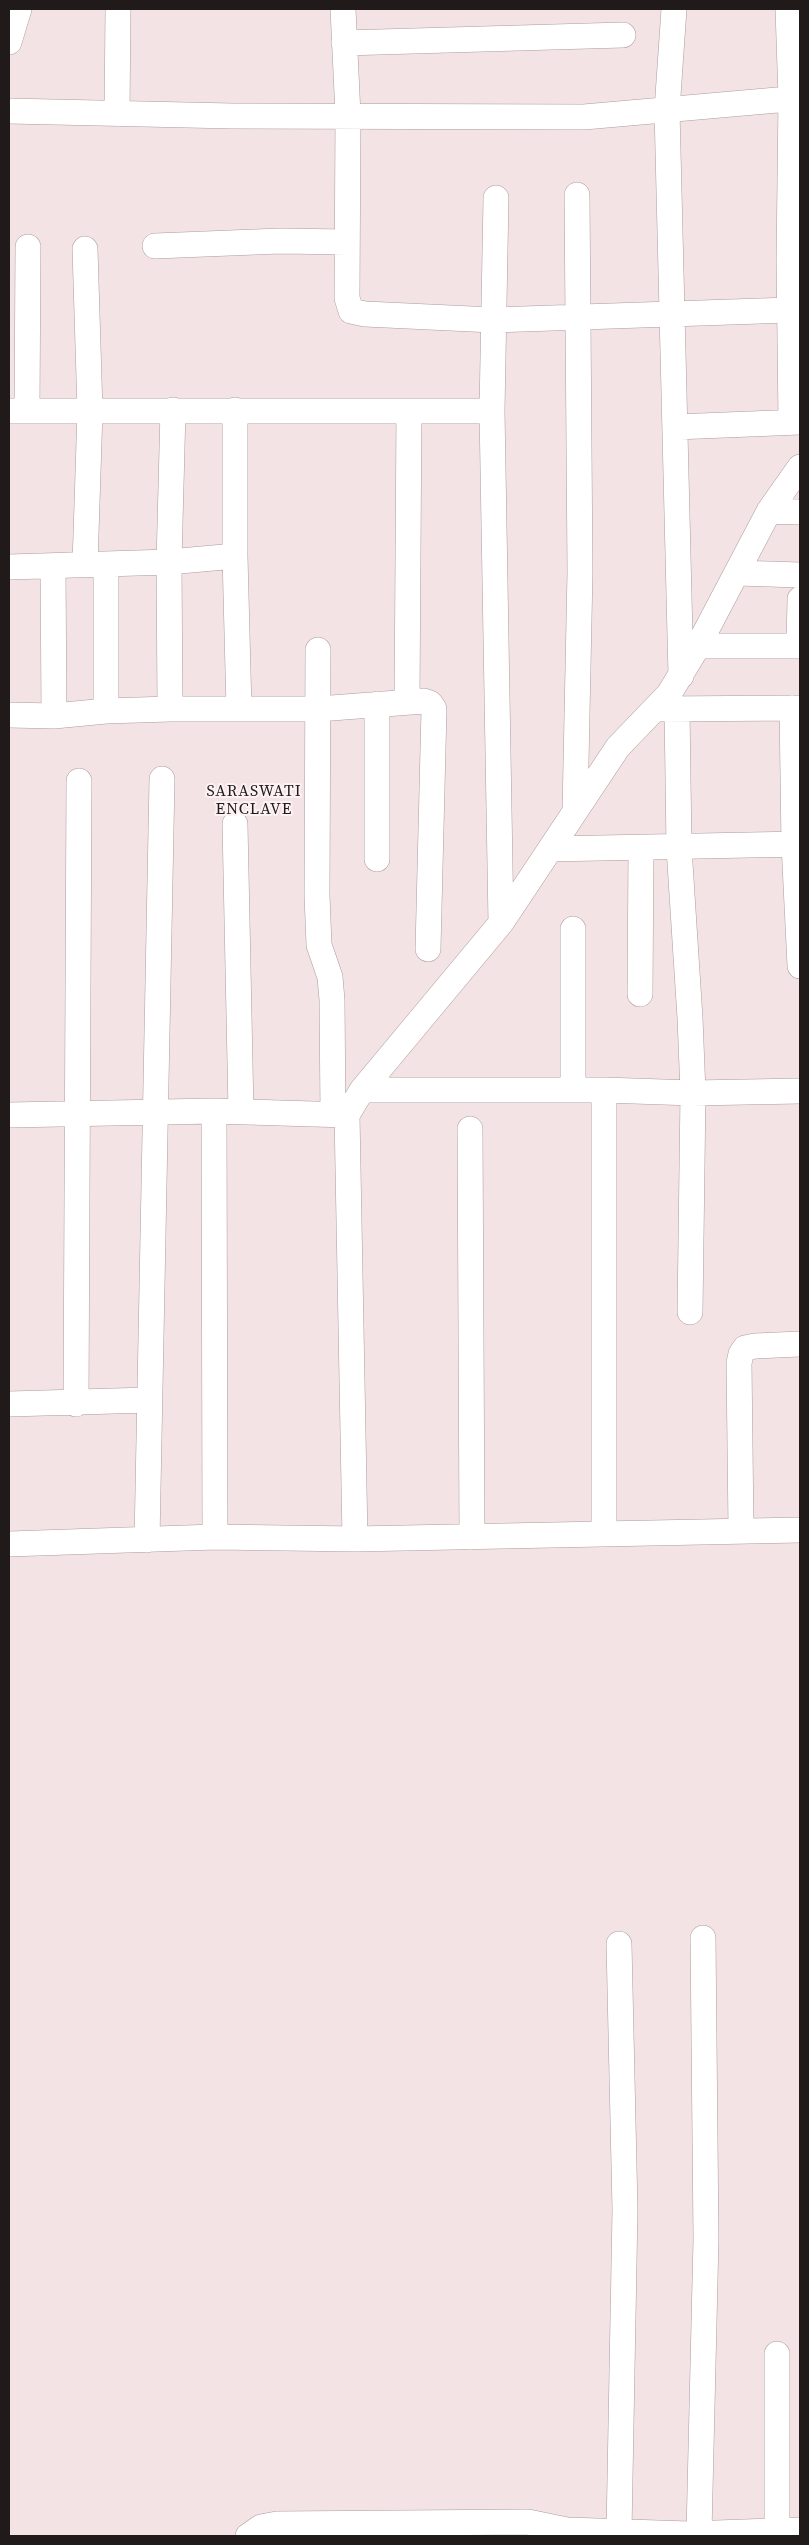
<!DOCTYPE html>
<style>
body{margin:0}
#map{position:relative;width:809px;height:2545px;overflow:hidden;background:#f4e3e4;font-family:"Source Serif 4",serif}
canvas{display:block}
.frame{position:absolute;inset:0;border:10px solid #201a1b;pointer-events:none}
</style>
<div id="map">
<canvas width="809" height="2545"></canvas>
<div class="frame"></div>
</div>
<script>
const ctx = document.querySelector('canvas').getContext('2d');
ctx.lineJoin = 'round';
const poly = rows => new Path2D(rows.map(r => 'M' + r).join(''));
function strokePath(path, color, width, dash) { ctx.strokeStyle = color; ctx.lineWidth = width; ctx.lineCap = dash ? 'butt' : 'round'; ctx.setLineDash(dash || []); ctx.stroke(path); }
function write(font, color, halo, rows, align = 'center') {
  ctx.font = font + ' "Source Serif 4",serif'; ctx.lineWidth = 4; ctx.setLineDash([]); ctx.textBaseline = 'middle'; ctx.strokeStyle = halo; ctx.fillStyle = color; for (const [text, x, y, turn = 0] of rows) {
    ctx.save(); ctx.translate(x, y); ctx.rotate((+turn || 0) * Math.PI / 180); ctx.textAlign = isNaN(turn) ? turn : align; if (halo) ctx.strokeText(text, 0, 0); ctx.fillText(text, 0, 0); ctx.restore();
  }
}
const minor = poly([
 [343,9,348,115,347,298,351,311,365,314,493,320,790,310],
 [674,9,667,110,681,676],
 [788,9,791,98,789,260,791,422],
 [9,42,19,9],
 [344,43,623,35],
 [9,111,232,116,584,117,800,98],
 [117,114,118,9],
 [496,198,492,411,501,923],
 [155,246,280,241,347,242],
 [235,410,235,556,239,709],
 [9,411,492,411],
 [27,411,28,247],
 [675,427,800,422],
 [769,511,800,512],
 [85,565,90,411,85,249],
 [106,565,106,711],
 [53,566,54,716],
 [9,567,169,562,235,556],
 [737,573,800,575],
 [698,646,800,646],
 [799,646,800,599],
 [318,650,317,895,319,945,330,977,332,1000,333,1114],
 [407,702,409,411],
 [377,704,377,859],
 [792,708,794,844,800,966],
 [170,709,169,562,173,410],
 [660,709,800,708],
 [677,709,679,848,690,1018,693,1093,690,1312],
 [9,715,54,716,106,711,170,709,318,709,424,701,430,703,434,709,428,949],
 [575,811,580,572,577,195],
 [235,824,241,1111],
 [550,849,800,844],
 [640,994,641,849],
 [362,1090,604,1090,693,1093,800,1091],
 [573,1090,573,929],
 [604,1090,604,1534],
 [214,1111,215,1537],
 [9,1115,214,1111,347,1115],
 [470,1129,472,1537],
 [9,1404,149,1400],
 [76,1404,79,781],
 [741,1529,739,1363,741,1354,745,1348,755,1346,800,1344],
 [355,1539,347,1115,362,1090,501,923,618,747,669,694,698,646,769,511,800,467],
 [147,1540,162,779],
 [9,1544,215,1537,355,1539,800,1530],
 [619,1944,625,2210,619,2532],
 [777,2354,777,2531],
 [699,2533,706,2239,703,1938],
 [248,2536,261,2527,277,2524,528,2522,567,2530,689,2534,800,2530]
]);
const neighbourhoodNames = [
 ["SARASWATI",254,792],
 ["ENCLAVE",254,810]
];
strokePath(minor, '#ac9c9d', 26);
strokePath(minor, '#fff', 25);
ctx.letterSpacing = '1px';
write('16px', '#201a1b', '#fdf2f3', neighbourhoodNames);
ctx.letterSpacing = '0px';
</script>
